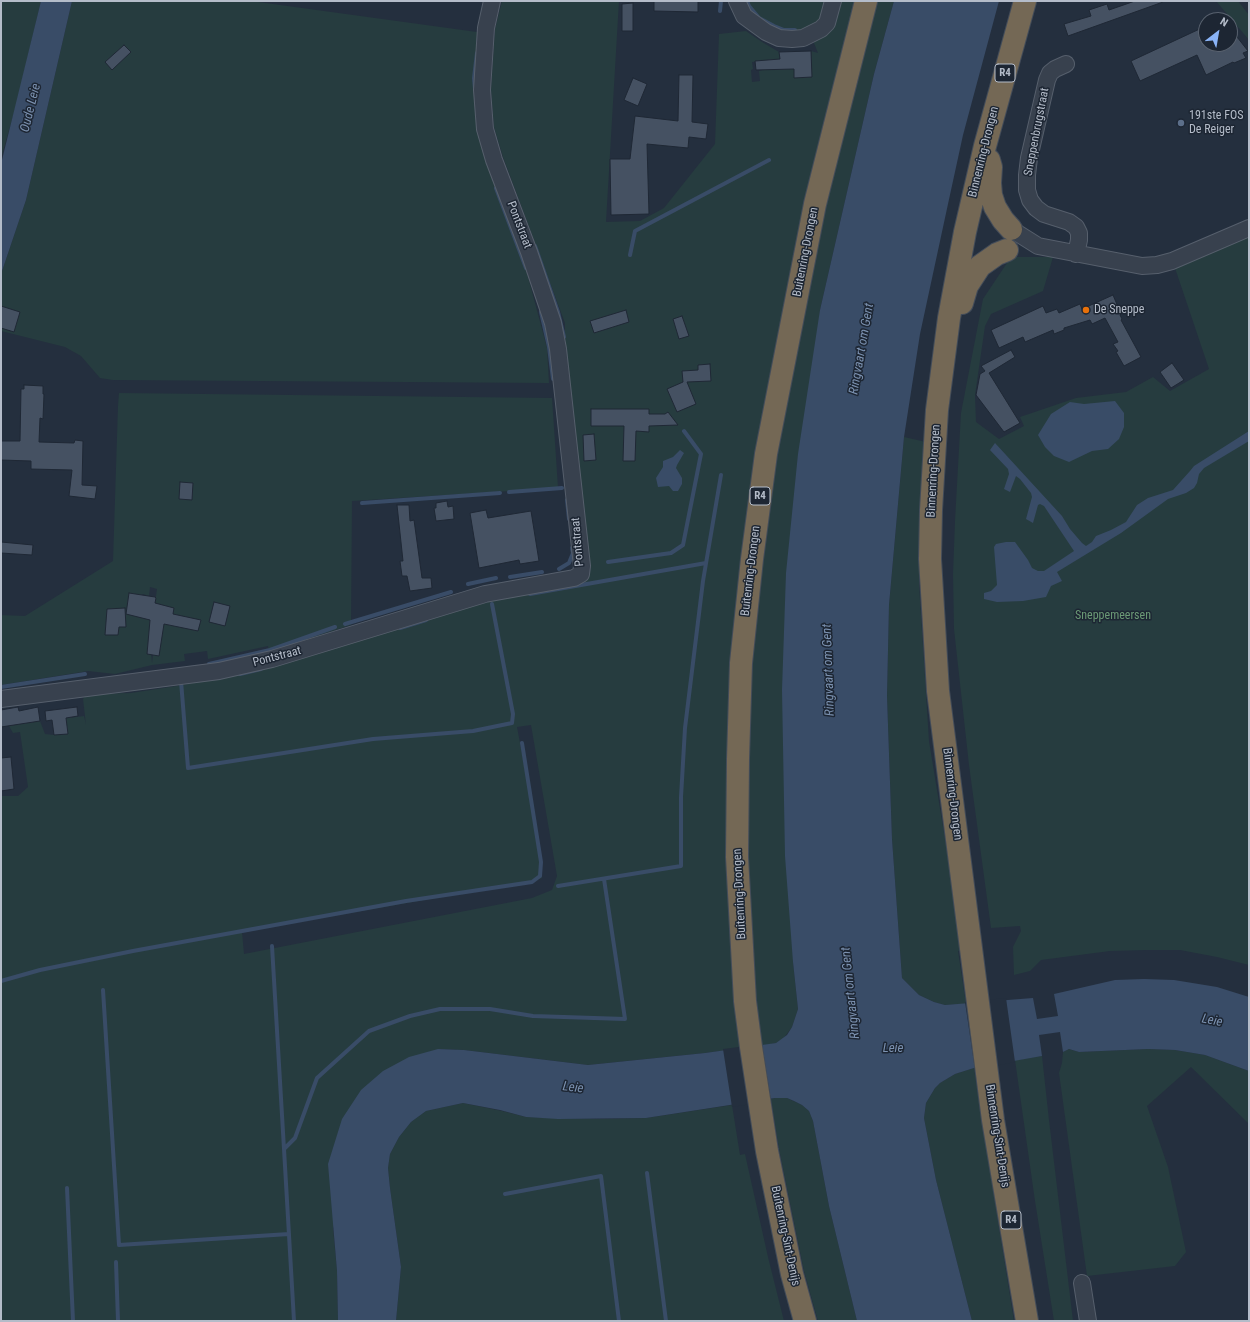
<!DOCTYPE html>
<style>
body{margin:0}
#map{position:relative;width:1250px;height:1322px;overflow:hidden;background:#242f3e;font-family:"Roboto Condensed",sans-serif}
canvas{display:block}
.frame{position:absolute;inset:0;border:2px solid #b4bcc9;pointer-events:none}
.north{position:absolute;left:1198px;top:12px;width:40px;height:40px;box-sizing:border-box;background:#1d2633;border:1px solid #59626f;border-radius:50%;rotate:31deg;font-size:11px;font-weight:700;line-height:16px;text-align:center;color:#b4bcc9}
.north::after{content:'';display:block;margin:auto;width:14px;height:18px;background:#8ab4f8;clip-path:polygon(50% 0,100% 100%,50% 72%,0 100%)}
</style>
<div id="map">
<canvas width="1250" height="1322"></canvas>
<div class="frame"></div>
<div class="north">N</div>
</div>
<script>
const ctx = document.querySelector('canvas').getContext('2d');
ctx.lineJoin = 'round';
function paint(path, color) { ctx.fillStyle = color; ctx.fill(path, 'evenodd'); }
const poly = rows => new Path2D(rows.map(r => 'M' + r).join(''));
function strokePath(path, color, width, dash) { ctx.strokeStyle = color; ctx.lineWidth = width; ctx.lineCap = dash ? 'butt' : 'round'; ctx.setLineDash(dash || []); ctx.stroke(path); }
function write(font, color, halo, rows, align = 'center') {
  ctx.font = font + ' "Roboto Condensed",sans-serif'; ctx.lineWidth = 3; ctx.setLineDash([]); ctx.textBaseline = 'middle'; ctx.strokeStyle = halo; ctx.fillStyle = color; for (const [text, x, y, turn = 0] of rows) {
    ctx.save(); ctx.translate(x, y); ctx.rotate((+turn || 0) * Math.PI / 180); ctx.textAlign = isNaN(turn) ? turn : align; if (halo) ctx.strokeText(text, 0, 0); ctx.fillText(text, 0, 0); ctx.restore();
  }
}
const green = poly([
 [1,1,41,1,16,106,1,158],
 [72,1,251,1,477,32,475,93,483,151,527,273,547,348,549,383,113,380,100,378,81,356,65,347,1,331,1,274,26,200],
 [502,1,619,1,606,222,640,221,664,208,715,144,719,34,746,31,762,42,779,52,780,69,794,69,794,77,812,68,811,51,818,53,808,28,801,31,780,31,769,27,750,12,745,1,894,1,874,74,820,310,793,962,798,1009,792,1027,783,1039,776,1043,767,1045,705,1053,588,1065,464,1050,439,1049,333,1228,337,1271,338,1321,1,1321,1,796,18,796,28,787,20,732,13,733,9,726,40,721,45,734,54,735,67,734,66,723,52,724,52,720,84,716,86,725,83,699,87,694,131,693,183,685,259,669,474,604,582,580,589,553,581,507,572,397,565,344,565,323,503,157,494,127,491,90,495,29],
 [762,61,763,70,759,71,760,81,752,82,751,70,753,69,752,62],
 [531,725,557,876,552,890,532,898,244,954,242,932,430,899,526,884,542,878,539,844,517,727],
 [1216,1,1238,1,1249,15,1249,40],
 [1249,236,1249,965,1217,957,1180,950,1147,950,1110,951,1041,960,1030,971,1014,975,1013,947,1021,931,1020,926,991,928,969,765,954,629,953,574,955,521,961,413,983,299,1011,257,1053,257,1043,291,991,314,985,326,975,395,976,422,999,439,1024,426,1020,417,1076,398,1126,392,1153,377,1170,391,1209,369,1175,268],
 [119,393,552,398,558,488,352,501,351,625,275,650,269,651,268,646,208,659,207,651,184,654,185,661,152,665,115,674,88,671,1,685,1,615,25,616,113,561,118,406],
 [150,587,157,589,155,603,174,608,173,614,201,620,198,631,138,617,142,595,143,594,149,596],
 [214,602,230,606,225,626,209,622],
 [149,631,162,633,159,655,153,655,152,663],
 [904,437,926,442,919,584,929,741,963,950,958,951,966,1004,945,1005,934,1002,919,995,902,978,892,839,887,696,889,605],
 [1069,1049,1079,1052,1148,1049,1175,1050,1205,1055,1249,1071,1249,1124,1191,1067,1147,1106,1168,1167,1186,1252,1175,1266,1087,1276,1059,1073,1062,1063,1063,1052],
 [1042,1056,1049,1120,1073,1321,1054,1321,1035,1201,1015,1060],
 [974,1068,982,1121,1014,1321,972,1321,936,1180,924,1118,926,1103,935,1088,940,1083,955,1074],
 [775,1098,787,1098,802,1105,809,1111,813,1121,829,1206,857,1321,818,1321,804,1271,779,1149,771,1099],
 [463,1103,502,1111,526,1117,600,1119,646,1118,732,1105,740,1155,745,1154,768,1257,784,1321,396,1321,401,1267,390,1188,388,1168,390,1154,399,1137,411,1122,426,1111]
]);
const water = poly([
 [41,1,72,1,26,200,1,274,1,164],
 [894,1,999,1,963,135,948,204,920,334,904,437,889,605,887,696,892,839,902,978,919,995,934,1002,945,1005,1033,998,1037,1019,1058,1016,1054,994,1115,980,1144,979,1174,980,1217,987,1249,997,1249,1071,1205,1055,1175,1050,1148,1049,1079,1052,1069,1049,1063,1052,1060,1032,1039,1035,1042,1056,974,1068,955,1074,940,1083,935,1088,926,1103,924,1118,936,1180,972,1321,857,1321,829,1206,813,1121,809,1111,802,1105,794,1101,787,1098,775,1098,646,1118,558,1119,526,1117,500,1110,463,1103,426,1111,411,1122,399,1137,390,1154,388,1168,390,1188,401,1267,396,1321,338,1321,337,1271,328,1164,342,1119,361,1090,383,1071,409,1057,438,1049,464,1050,588,1065,705,1053,776,1043,787,1035,792,1027,798,1009,793,962,785,856,782,690,786,573,798,454,820,310,874,74],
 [1115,401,1124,413,1124,427,1119,439,1108,449,1092,451,1069,462,1054,456,1045,447,1038,435,1051,414,1070,402,1084,404],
 [1249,431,1249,441,1204,468,1199,474,1197,483,1194,488,1186,493,1168,499,1121,533,1057,572,1062,581,1051,586,1046,597,1023,601,997,602,984,599,984,593,991,591,997,585,994,547,996,544,1006,542,1015,542,1028,560,1032,568,1038,571,1044,571,1074,551,1044,506,1040,504,1038,505,1033,523,1026,519,1032,497,1031,493,1020,479,1016,476,1010,492,1004,489,1009,474,1008,469,990,450,995,443,1062,516,1070,529,1082,543,1086,546,1092,542,1096,536,1111,530,1126,522,1137,505,1148,498,1173,490,1190,471,1194,466],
 [680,450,684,453,677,465,676,468,682,478,682,484,678,491,673,491,669,486,658,487,656,478,663,467,663,461,673,457]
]);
const pier = poly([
 [1006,998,1015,1062,975,1070,965,1002],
 [762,1044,771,1101,732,1107,723,1049]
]);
const stream = poly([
 [747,1,749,6,759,18,774,26,784,30,795,30],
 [720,11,721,1],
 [475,89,474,78,477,53],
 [496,188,526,268],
 [535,246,558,312,564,337],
 [630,255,635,231,769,160],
 [541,312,549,347,553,379],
 [509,492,562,488],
 [567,500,569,519],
 [362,503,500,493],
 [608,562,671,553,683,545,701,454,684,431],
 [559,569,569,563,573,553,572,548],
 [510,577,542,572],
 [468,584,496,578],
 [530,594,706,563],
 [345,624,451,592],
 [400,628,426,620],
 [209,664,270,650,335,627],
 [240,674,261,669],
 [181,681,188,768,373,739,473,731,512,723,513,714,492,604],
 [1,687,85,674],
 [558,886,681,866,681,797,685,728,703,581,721,475],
 [272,946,284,1149],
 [1,981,40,970,133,951,406,901,532,882,540,876,541,862,522,743],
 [103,990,119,1245,289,1234],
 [647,1173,666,1321],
 [67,1188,73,1321],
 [505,1194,601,1176,619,1321],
 [116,1262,118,1321],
 [294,1321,284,1149,295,1138,317,1078,369,1031,410,1016,440,1009,490,1009,533,1016,625,1019,604,879]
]);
const building = poly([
 [654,1,698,1,698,12,654,11,654,1],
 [1135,1,1163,1,1163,2,1068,36,1064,24,1091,16,1089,10,1107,4,1109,10,1135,1],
 [633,3,633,31,622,31,622,4,633,3],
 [1206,26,1206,44,1230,44,1230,28,1248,51,1243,53,1246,58,1234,63,1233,62,1206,75,1197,55,1140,81,1131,61,1206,26],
 [124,45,131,52,112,70,105,62,124,45],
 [811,51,812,77,794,78,794,69,756,70,755,61,780,59,779,52,811,51],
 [679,75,693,75,692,122,708,124,706,139,689,137,688,148,647,144,649,214,611,215,610,159,630,159,635,116,678,121,679,75],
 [633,78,647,84,638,106,624,100,633,78],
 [1113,295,1121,314,1120,315,1122,319,1121,320,1141,357,1124,366,1116,352,1118,351,1113,344,1118,342,1105,318,1092,324,1090,320,1064,328,1064,330,1054,334,1053,330,1025,342,1023,337,999,348,991,330,1043,306,1046,313,1057,309,1059,313,1080,304,1082,309,1113,295],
 [1,306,20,312,14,332,1,328,1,306],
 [626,310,629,322,594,333,590,321,626,310],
 [682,316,689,336,679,339,673,319,682,316],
 [1011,350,1015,357,989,373,1020,423,1004,432,976,395,980,374,985,371,981,366,1011,350],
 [1172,363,1184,380,1171,388,1160,372,1172,363],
 [710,364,711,381,687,382,696,404,677,412,667,389,683,382,682,371,698,370,698,365,710,364],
 [24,385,43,386,43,394,44,394,43,419,40,418,39,442,74,443,75,440,83,441,82,485,97,486,95,499,69,496,72,470,31,469,31,461,1,460,1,441,20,441,21,389,24,389,24,385],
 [591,409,649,409,649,414,665,414,668,412,678,425,649,426,649,432,636,431,635,461,623,461,624,426,591,426,591,409],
 [594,434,596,460,584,461,583,435,594,434],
 [180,482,193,483,192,500,179,499,180,482],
 [447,501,448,507,453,506,454,519,436,521,434,508,436,508,436,503,447,501],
 [397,505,409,505,410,521,414,520,422,578,431,578,432,588,410,591,407,576,402,576,400,561,403,561,397,505],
 [486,510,488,518,531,511,539,561,520,564,519,560,479,568,470,513,486,510],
 [1,542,33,545,32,555,1,553,1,542],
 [129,593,155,597,156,598,155,603,174,608,173,614,201,620,198,631,164,624,159,656,147,654,150,620,126,614,129,593],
 [214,602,230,606,225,626,209,622,214,602],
 [125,608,126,627,119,627,118,635,105,635,107,609,125,608],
 [18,707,19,711,38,707,40,721,1,727,1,710,18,707],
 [77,707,78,716,66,718,68,734,54,735,52,720,46,721,45,711,77,707],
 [11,757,14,789,1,791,1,758,11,757]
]);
const minor = poly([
 [737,1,744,16,766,32,779,38,792,39,803,38,821,29,827,23,833,1],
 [1066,64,1055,69,1050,73,1047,80,1029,158,1027,175,1027,190,1030,200,1036,208,1044,214,1069,222,1076,227,1079,233,1079,240,1076,254],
 [1011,229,1038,246,1142,266,1157,265,1172,261,1249,228],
 [1,699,219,671,272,659,485,594,574,578,581,574,582,566,558,349,553,323,529,252,494,160,485,129,482,90,486,28,492,1],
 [1082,1283,1088,1321]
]);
const highway = poly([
 [1025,1,985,146,965,232,949,318,937,410,931,510,930,559,938,691,993,1120,1027,1321],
 [989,160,991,167,990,183,991,195,995,207,1003,220,1011,229],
 [962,303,967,286,980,266,997,254,1007,250],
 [805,1321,792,1274,767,1151,751,1047,745,1001,737,857,738,759,741,663,752,559,766,454,815,204,866,1]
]);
const markers = [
 [1181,123,4,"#5c6f8a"],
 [1086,310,4,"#e8710a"]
];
const shields = [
 [1005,73,20],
 [760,496,20],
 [1011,1220,20]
];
const shieldNames = [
 ["R4",1005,73],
 ["R4",760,496],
 ["R4",1011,1220]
];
const poiNames = [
 ["191ste FOS",1189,116],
 ["De Reiger",1189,130],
 ["De Sneppe",1094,310]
];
const streetNames = [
 ["Sneppenbrugstraat",1037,132,-79],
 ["Binnenring-Drongen",984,152,-76],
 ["Pontstraat",519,225,69],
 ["Buitenring-Drongen",806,252,-79],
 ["Binnenring-Drongen",934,471,-87],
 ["Pontstraat",578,542,-95],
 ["Buitenring-Drongen",751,571,-83],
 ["Pontstraat",277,657,-15],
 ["Binnenring-Drongen",952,794,83],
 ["Buitenring-Drongen",740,894,-93],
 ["Binnenring-Sint-Denijs",997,1136,81],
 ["Buitenring-Sint-Denijs",785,1236,78]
];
const parkNames = [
 ["Sneppemeersen",1113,616]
];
const waterNames = [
 ["Oude Leie",31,108,-76],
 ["Ringvaart om Gent",862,349,-80],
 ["Ringvaart om Gent",829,670,-92],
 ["Ringvaart om Gent",851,993,-96],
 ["Leie",1212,1021,11],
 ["Leie",893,1049],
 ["Leie",573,1088,7]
];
paint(green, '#263c3f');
paint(water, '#394c67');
paint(pier, '#242f3e');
strokePath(stream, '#394c67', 4);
paint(building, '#455162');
strokePath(building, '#1f2835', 1);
strokePath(minor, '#565f6c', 18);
strokePath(highway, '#434c59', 24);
strokePath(minor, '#38414e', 16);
strokePath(highway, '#746855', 22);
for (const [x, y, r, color] of markers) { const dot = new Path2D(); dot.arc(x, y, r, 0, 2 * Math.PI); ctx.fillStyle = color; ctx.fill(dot); strokePath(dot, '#1d2633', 1.5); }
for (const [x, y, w] of shields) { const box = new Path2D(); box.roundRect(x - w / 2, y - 9, w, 18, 3); ctx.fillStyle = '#1d2633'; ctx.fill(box); strokePath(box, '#b4bcc9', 1); }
write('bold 11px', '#b4bcc9', null, shieldNames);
write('12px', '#b4bcc9', '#1d2633', poiNames, 'left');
write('12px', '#b4bcc9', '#1d2633', streetNames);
write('12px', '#6b9a76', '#1d2633', parkNames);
write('italic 13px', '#7c92b1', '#1d2633', waterNames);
</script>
